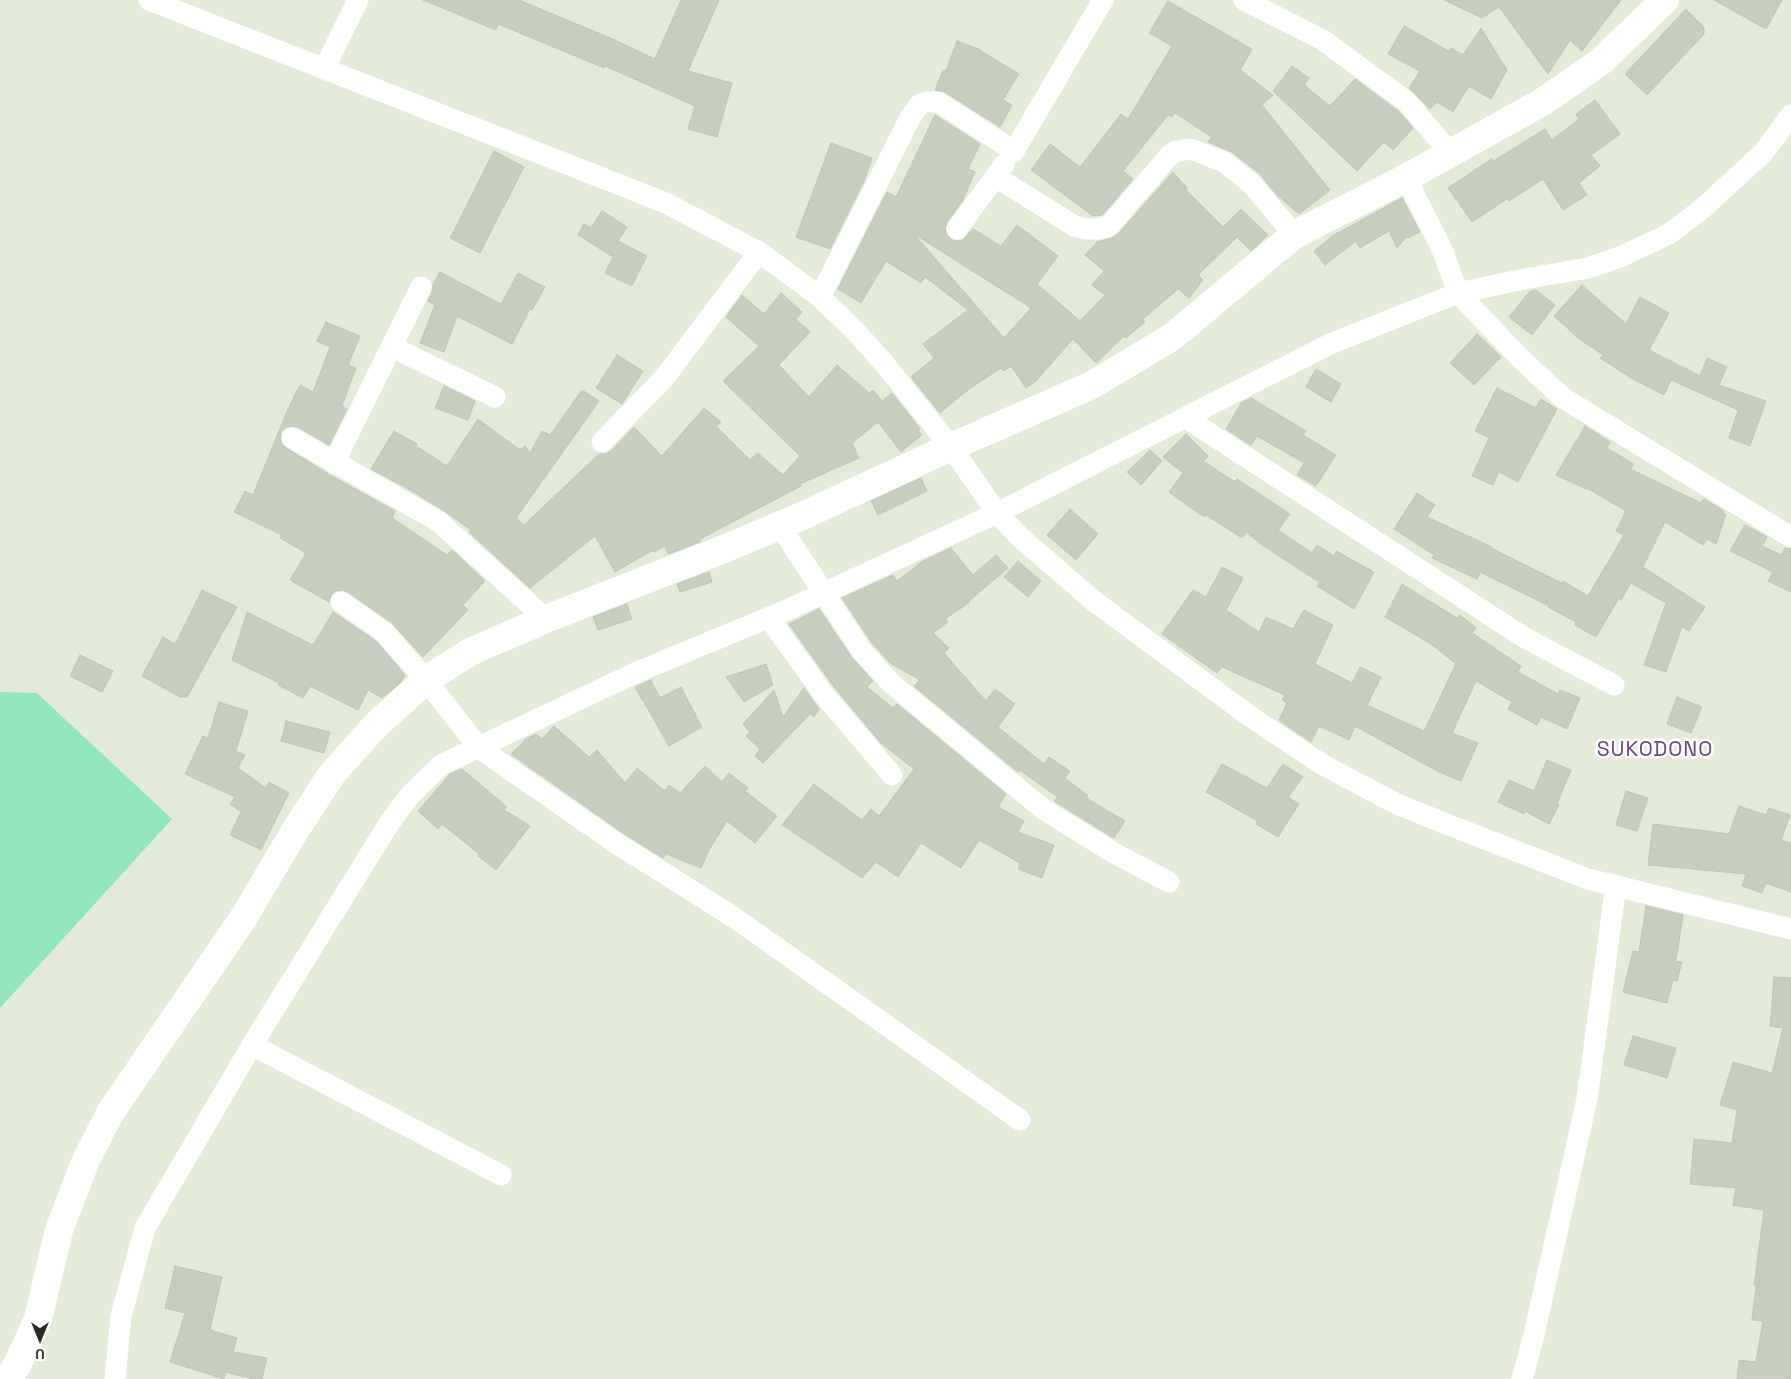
<!DOCTYPE html>
<style>
body{margin:0}
#map{position:relative;width:1791px;height:1379px;overflow:hidden;background:#e4ecd8;font-family:"Space Grotesk",sans-serif}
canvas{display:block}
.north{position:absolute;left:15px;top:1314px;width:50px;height:50px;-webkit-text-stroke:4px #fff;paint-order:stroke;rotate:180deg;font-size:14px;font-weight:700;line-height:20px;text-align:center;color:#282828}
.north::after{content:'';display:block;margin:auto;width:18px;height:22px;background:#282828;clip-path:polygon(50% 0,100% 100%,50% 72%,0 100%)}
</style>
<div id="map">
<canvas width="1791" height="1379"></canvas>
<div class="north">U</div>
</div>
<script>
const ctx = document.querySelector('canvas').getContext('2d');
ctx.lineJoin = 'round';
function paint(path, color) { ctx.fillStyle = color; ctx.fill(path, 'evenodd'); }
const poly = rows => new Path2D(rows.map(r => 'M' + r).join(''));
function strokePath(path, color, width, dash) { ctx.strokeStyle = color; ctx.lineWidth = width; ctx.lineCap = dash ? 'butt' : 'round'; ctx.setLineDash(dash || []); ctx.stroke(path); }
function write(font, color, halo, rows, align = 'center') {
  ctx.font = font + ' "Space Grotesk",sans-serif'; ctx.lineWidth = 5; ctx.setLineDash([]); ctx.textBaseline = 'middle'; ctx.strokeStyle = halo; ctx.fillStyle = color; for (const [text, x, y, turn = 0] of rows) {
    ctx.save(); ctx.translate(x, y); ctx.rotate((+turn || 0) * Math.PI / 180); ctx.textAlign = isNaN(turn) ? turn : align; if (halo) ctx.strokeText(text, 0, 0); ctx.fillText(text, 0, 0); ctx.restore();
  }
}
const green = poly([
 [0,692,37,693,172,819,0,1008]
]);
const building = poly([
 [423,0,519,0,615,40,655,59,681,0,719,0,688,71,732,83,717,137,688,129,695,106,605,66,604,68,498,24,496,30,423,0],
 [1444,0,1621,0,1582,51,1570,40,1548,74,1499,7,1482,18,1444,0],
 [1714,0,1782,0,1766,29,1714,0],
 [1168,1,1252,49,1240,70,1273,95,1262,105,1330,190,1299,214,1276,194,1260,174,1232,152,1208,142,1212,137,1175,113,1172,117,1168,115,1123,171,1133,179,1102,215,1093,216,1031,170,1050,144,1080,167,1121,114,1128,119,1172,46,1149,33,1168,1],
 [1686,9,1704,27,1704,34,1647,95,1625,74,1686,9],
 [1404,26,1449,51,1451,48,1463,55,1481,28,1507,70,1491,99,1469,86,1453,112,1437,102,1430,109,1409,88,1420,71,1388,54,1404,26],
 [957,41,981,50,981,51,1019,74,1003,100,1012,105,1000,127,945,92,935,90,943,70,946,71,957,41],
 [1292,66,1309,78,1304,85,1330,106,1355,79,1398,111,1413,128,1393,150,1384,142,1357,171,1273,91,1292,66],
 [1595,100,1620,134,1591,155,1600,166,1579,183,1587,195,1563,210,1543,179,1509,201,1507,199,1472,222,1448,188,1493,158,1490,163,1545,129,1552,140,1579,119,1576,114,1595,100],
 [935,115,980,144,968,169,975,172,963,200,947,222,945,228,946,234,950,239,955,241,962,241,973,229,1001,246,1017,225,1058,256,1037,284,1080,321,1105,295,1092,285,1104,271,1085,255,1097,242,1112,238,1118,234,1173,172,1187,188,1186,190,1223,227,1241,209,1268,235,1251,251,1237,237,1198,275,1203,280,1189,298,1178,289,1142,320,1145,322,1126,338,1124,336,1096,363,1073,339,1036,381,1026,388,1011,366,1004,371,1001,368,969,389,940,413,911,377,934,358,923,344,968,310,925,277,921,283,886,261,861,303,838,289,887,192,896,197,935,115],
 [914,234,1031,308,1004,338,914,234],
 [831,143,872,158,864,181,830,249,796,237,831,143],
 [494,151,524,167,480,253,450,238,494,151],
 [1402,198,1420,232,1408,238,1406,237,1397,248,1389,231,1360,248,1356,241,1325,265,1314,251,1334,235,1402,198],
 [602,211,627,227,618,241,647,256,632,286,605,273,613,257,578,235,584,224,591,228,602,211],
 [440,272,501,304,518,273,545,287,532,310,530,309,512,344,457,316,444,352,420,343,435,305,428,301,432,292,433,285,440,272],
 [1582,285,1626,324,1640,297,1669,313,1649,350,1700,376,1707,358,1727,367,1719,385,1766,401,1750,446,1729,438,1738,410,1671,380,1664,395,1631,378,1600,358,1603,355,1578,338,1554,316,1582,285],
 [1536,290,1555,305,1532,335,1509,317,1530,291,1536,290],
 [781,293,802,312,796,319,810,332,779,365,809,397,837,365,869,393,873,390,882,401,892,393,920,429,918,430,922,435,901,452,878,422,852,443,859,458,800,484,801,486,700,539,700,542,668,554,665,546,654,552,653,550,615,572,595,536,530,588,469,532,471,530,446,512,407,488,371,469,394,431,417,444,416,446,447,466,478,419,520,450,525,446,530,453,542,431,550,435,582,390,599,401,516,518,524,525,599,454,606,454,611,451,634,427,662,456,704,408,721,422,716,426,750,460,758,453,783,475,800,456,723,381,759,346,726,317,742,295,764,314,781,293],
 [326,322,360,336,348,365,356,368,342,406,347,409,329,445,298,427,292,426,286,427,281,431,280,439,282,445,328,474,395,511,392,518,447,555,452,550,485,581,463,605,468,610,423,657,391,622,348,592,342,590,335,591,331,595,329,602,290,580,306,553,280,538,282,535,234,512,245,491,253,495,288,409,300,385,313,392,330,347,317,341,326,322],
 [1477,334,1501,357,1474,385,1450,363,1477,334],
 [617,355,643,371,622,404,596,388,617,355],
 [1316,369,1341,384,1331,402,1306,387,1316,369],
 [444,386,475,401,468,420,435,408,444,386],
 [1497,388,1536,408,1541,399,1557,409,1518,482,1499,472,1493,485,1472,476,1489,438,1475,431,1497,388],
 [1251,398,1306,431,1303,435,1336,455,1316,486,1297,475,1304,463,1257,436,1251,445,1226,429,1241,403,1251,398],
 [1585,426,1610,442,1607,448,1634,464,1630,469,1701,503,1704,499,1724,511,1723,513,1726,514,1716,544,1707,539,1703,545,1665,522,1643,567,1705,607,1689,631,1682,627,1666,672,1644,665,1666,603,1631,583,1621,600,1619,598,1596,637,1575,625,1576,622,1548,607,1549,606,1480,572,1477,579,1432,558,1434,555,1394,529,1417,493,1435,505,1427,517,1492,547,1491,548,1562,583,1563,581,1588,596,1624,535,1616,531,1626,511,1587,488,1586,489,1556,475,1585,426],
 [1186,434,1208,456,1203,461,1235,482,1237,479,1290,514,1278,530,1312,553,1317,545,1334,556,1336,551,1374,572,1354,609,1317,586,1319,582,1265,547,1246,532,1242,538,1206,515,1204,517,1169,492,1183,473,1163,457,1186,434],
 [1150,450,1162,461,1141,485,1127,472,1150,450],
 [921,478,927,491,878,515,871,501,921,478],
 [1070,509,1098,534,1076,560,1047,535,1070,509],
 [1745,525,1767,537,1762,546,1781,555,1785,548,1791,549,1791,592,1768,581,1773,572,1730,551,1745,525],
 [951,548,973,575,996,555,1008,568,969,601,970,602,945,619,948,622,933,633,949,648,944,653,986,701,995,689,1015,704,998,727,1044,764,1049,757,1070,771,1065,778,1088,796,1086,798,1125,821,1114,838,1054,801,1058,797,1019,770,1018,772,914,686,920,680,890,663,872,643,842,598,893,575,897,581,923,561,951,548],
 [1018,561,1041,581,1028,597,1004,577,1018,561],
 [1222,567,1243,578,1226,610,1259,632,1266,617,1293,629,1304,610,1333,625,1315,664,1352,683,1360,667,1381,677,1367,705,1424,731,1456,664,1431,644,1385,617,1402,584,1457,618,1460,615,1476,628,1472,633,1521,666,1518,672,1558,694,1560,690,1580,698,1567,729,1541,717,1537,725,1508,709,1512,702,1476,681,1452,733,1478,743,1461,781,1439,772,1355,726,1349,740,1319,726,1311,742,1279,720,1287,703,1282,700,1285,695,1222,667,1217,673,1162,634,1193,590,1206,597,1222,567],
 [709,572,712,582,680,592,677,584,709,572],
 [202,590,237,607,187,697,180,697,142,676,163,637,175,644,202,590],
 [627,604,632,619,598,630,593,617,627,604],
 [819,609,852,658,873,681,867,687,893,708,897,704,1006,794,998,807,1024,821,1018,832,1054,845,1042,878,1018,869,1020,863,979,840,961,868,921,843,898,877,876,862,862,878,782,825,814,784,862,820,871,809,879,816,914,769,881,743,835,688,789,624,819,609],
 [247,612,313,645,333,612,376,641,405,675,401,682,382,698,368,690,358,710,310,686,303,698,278,685,279,683,232,660,247,612],
 [80,655,113,671,102,692,70,676,80,655],
 [766,664,773,685,744,702,726,677,766,664],
 [651,680,660,698,681,687,702,727,669,746,635,687,651,680],
 [804,688,819,709,814,717,810,714,763,763,755,756,760,749,746,736,750,733,743,724,774,690,783,717,804,688],
 [1677,697,1702,707,1691,733,1667,724,1677,697],
 [219,702,248,711,236,751,245,755,238,768,266,788,269,782,289,793,261,850,230,835,241,812,230,804,235,797,185,774,203,736,208,738,219,702],
 [286,721,330,732,324,753,281,741,286,721],
 [554,726,589,757,597,750,625,783,637,768,665,791,669,785,680,793,705,766,722,782,729,773,748,788,745,791,777,816,755,843,727,821,709,850,701,868,666,854,663,858,623,833,511,754,526,739,536,734,542,739,554,726],
 [1547,760,1571,770,1557,804,1559,805,1549,824,1525,811,1524,814,1498,802,1509,780,1534,791,1547,760],
 [1222,764,1267,788,1283,764,1303,777,1288,797,1299,804,1278,837,1256,824,1258,821,1206,792,1222,764],
 [462,769,507,807,504,810,530,826,496,870,478,856,479,854,442,824,438,829,418,811,450,774,462,769],
 [1626,791,1648,798,1637,831,1616,825,1626,791],
 [1739,806,1766,815,1769,808,1790,815,1781,840,1791,843,1791,892,1766,883,1762,893,1742,886,1746,874,1648,865,1653,824,1729,834,1739,806],
 [1646,906,1683,915,1676,961,1682,962,1677,981,1673,980,1667,1003,1623,992,1633,951,1639,952,1646,906],
 [1774,977,1791,978,1791,1379,1737,1379,1739,1360,1756,1362,1763,1321,1752,1320,1756,1285,1754,1285,1764,1210,1733,1205,1736,1188,1690,1184,1694,1139,1732,1143,1737,1110,1720,1105,1733,1062,1772,1073,1783,1028,1770,1026,1774,977],
 [1633,1036,1676,1048,1667,1078,1624,1065,1633,1036],
 [175,1266,222,1277,210,1330,237,1338,233,1352,267,1358,262,1379,252,1379,226,1372,224,1379,170,1362,185,1313,165,1308,175,1266]
]);
const street = poly([
 [149,0,666,203,759,252,820,297,857,333,883,362,951,447,997,513,1021,538,1095,602,1251,717,1323,765,1397,804,1449,825,1588,879,1791,929],
 [1244,0,1323,40,1407,102,1451,154],
 [324,69,358,0],
 [996,177,1076,227,1088,229,1098,229,1109,226,1170,155,1176,151,1191,149,1224,162,1252,184,1294,235],
 [1406,178,1442,249,1458,293,1522,360,1563,398,1791,537],
 [957,229,1004,165],
 [820,297,910,118,919,105,925,102,938,102,1014,151,1103,0],
 [392,347,495,397],
 [1186,418,1525,638,1614,685],
 [292,438,438,521,546,619],
 [602,442,664,378,759,252],
 [334,463,421,287],
 [780,526,862,651,891,683,1043,809,1114,853,1169,882],
 [341,602,384,632,426,680,479,748,616,843,735,918,1020,1120],
 [769,618,825,696,892,775],
 [252,1045,501,1175],
 [115,1379,121,1316,145,1228,252,1045,388,825,410,795,441,765,635,673,787,610,997,513,1330,344,1458,293,1524,279,1588,268,1620,257,1669,234,1703,208,1763,153,1791,115],
 [1522,1379,1533,1339,1587,1099,1616,885]
]);
const secondary = poly([
 [8,1379,17,1365,38,1319,59,1230,86,1160,110,1113,244,917,296,829,332,774,376,725,426,680,470,652,546,619,719,551,800,517,951,447,1092,385,1172,337,1294,235,1406,178,1544,101,1600,62,1665,0]
]);
const quarterNames = [
 ["SUKODONO",1655,750]
];
paint(green, '#91e7bb');
paint(building, '#c6cebe');
strokePath(building, '#bdc7b2', 1);
strokePath(street, '#fff', 21);
strokePath(secondary, '#fff', 28);
ctx.letterSpacing = '1px';
write('21px', '#69467b', '#fff', quarterNames);
ctx.letterSpacing = '0px';
</script>
